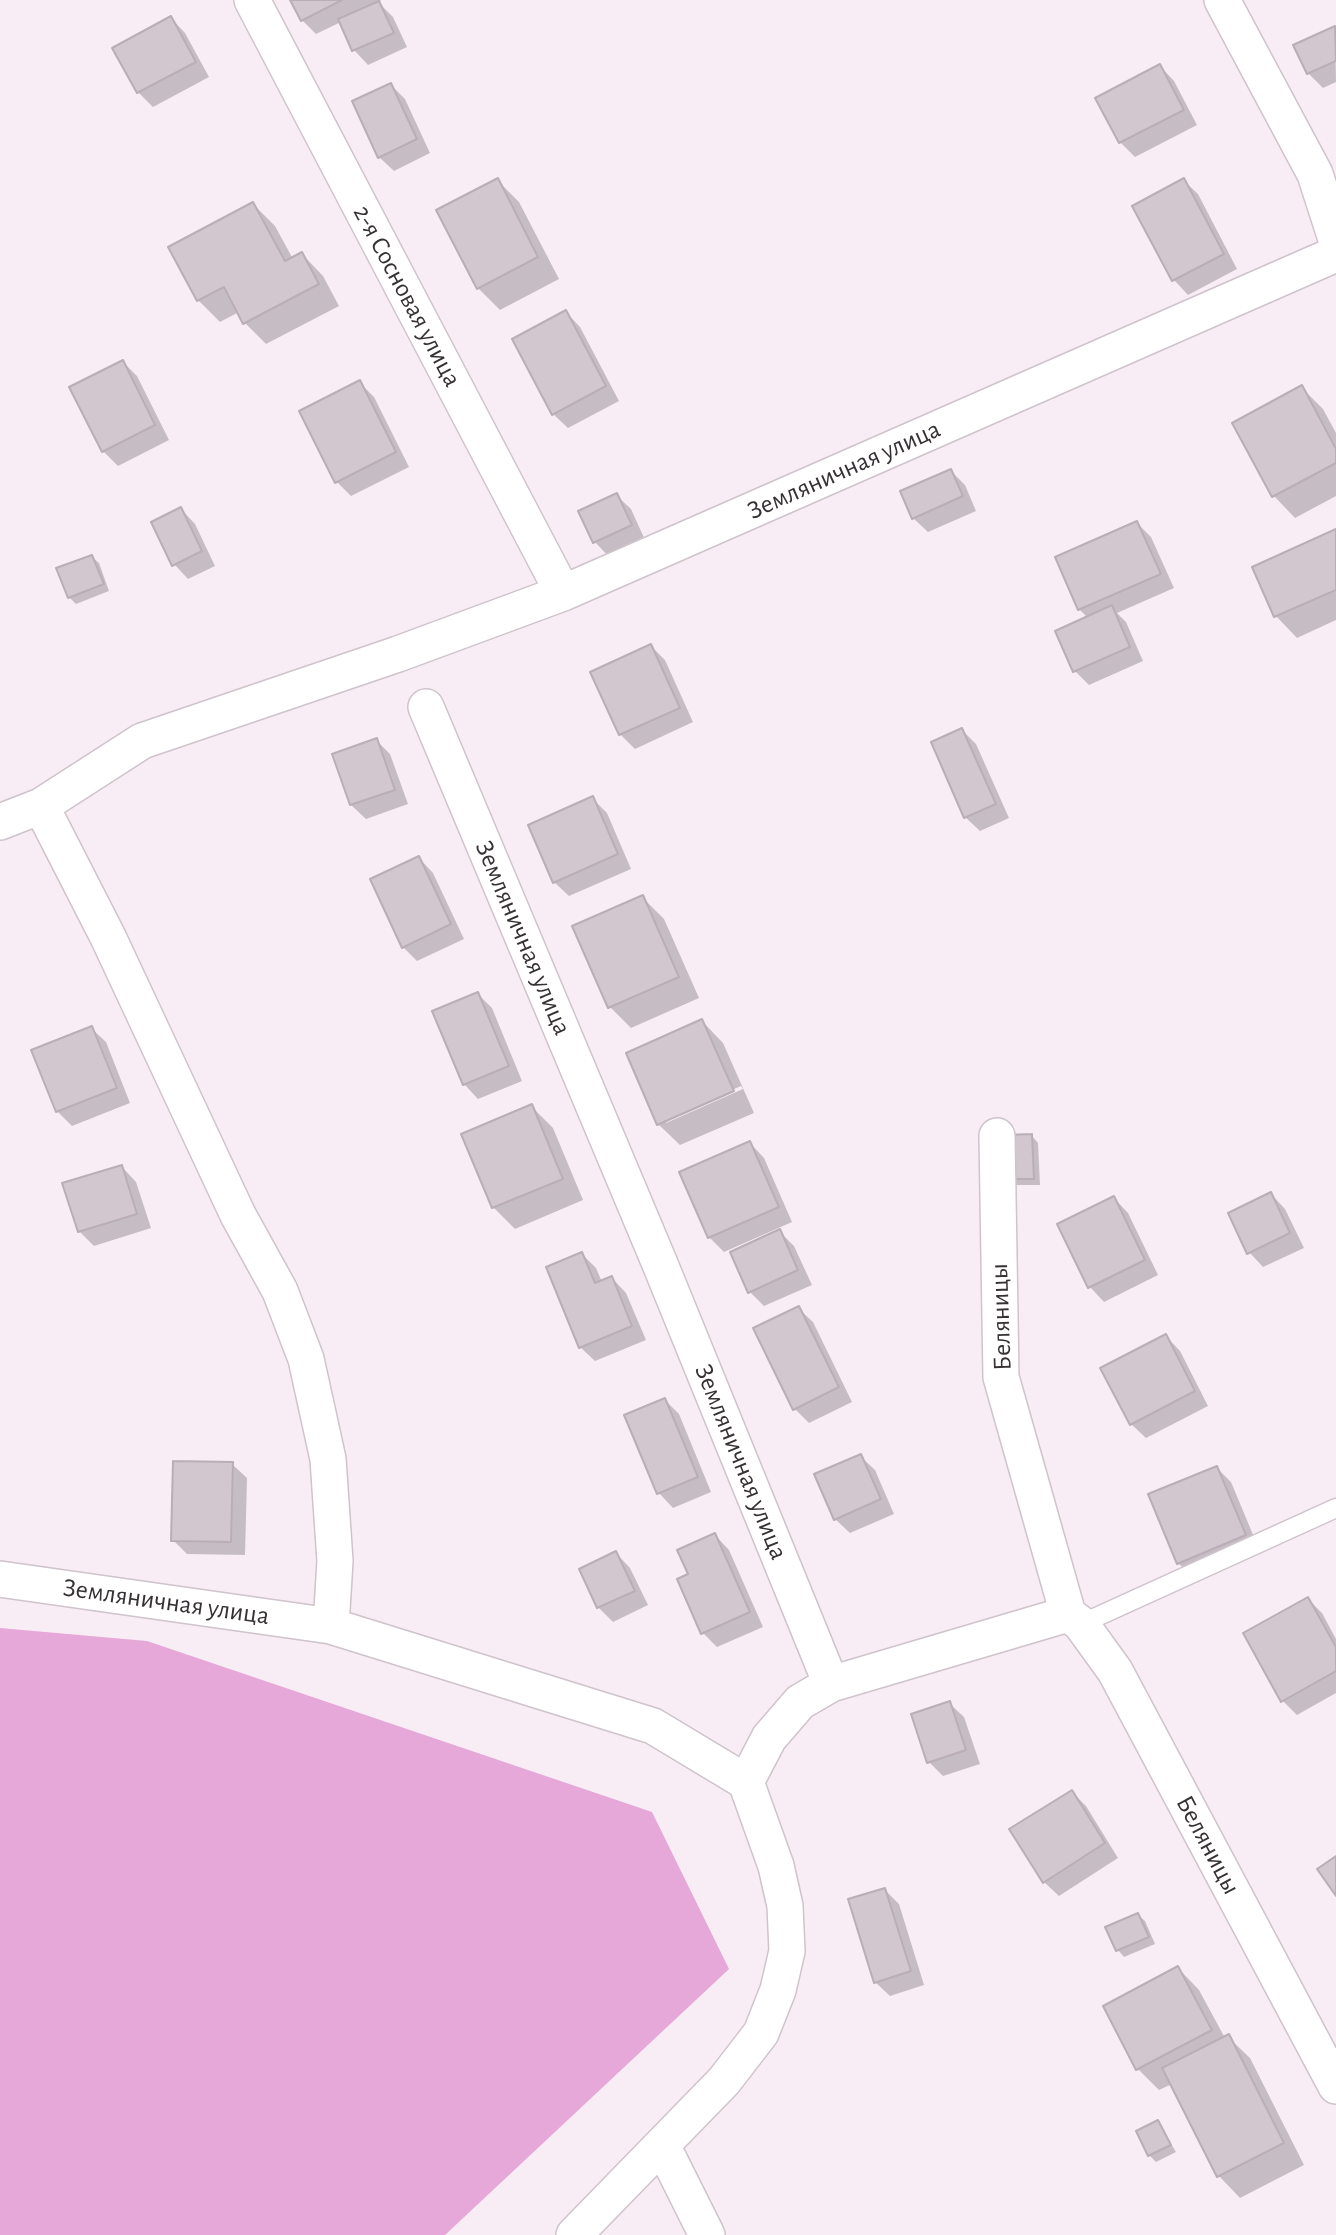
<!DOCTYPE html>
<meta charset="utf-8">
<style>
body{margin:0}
canvas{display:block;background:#f8ecf5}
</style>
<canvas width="1336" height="2235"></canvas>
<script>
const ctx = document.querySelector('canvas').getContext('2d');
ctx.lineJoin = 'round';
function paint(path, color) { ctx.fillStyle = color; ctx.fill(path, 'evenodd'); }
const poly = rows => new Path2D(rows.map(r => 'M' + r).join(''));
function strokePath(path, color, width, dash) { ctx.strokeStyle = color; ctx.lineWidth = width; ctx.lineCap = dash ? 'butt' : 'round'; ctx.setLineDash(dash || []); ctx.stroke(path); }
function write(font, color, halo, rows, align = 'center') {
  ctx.font = font + ' "Alegreya Sans",sans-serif'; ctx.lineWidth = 5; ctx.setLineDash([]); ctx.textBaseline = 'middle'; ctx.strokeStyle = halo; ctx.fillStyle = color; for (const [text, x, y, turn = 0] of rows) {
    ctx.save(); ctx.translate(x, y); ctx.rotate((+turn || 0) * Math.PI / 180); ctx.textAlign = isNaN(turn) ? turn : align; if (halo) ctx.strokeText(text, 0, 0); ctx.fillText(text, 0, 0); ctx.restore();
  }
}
const green = poly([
 [0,1628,147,1641,652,1812,729,1969,445,2235,0,2235]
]);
const shadow = poly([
 [292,0,381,0,379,3,393,17,407,47,368,65,354,50,341,22,316,34,302,20],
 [171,18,185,33,209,77,153,107,138,92,115,48],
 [1335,28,1336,82,1323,88,1308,73],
 [1160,66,1174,81,1197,125,1135,157,1120,142],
 [391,85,405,99,430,153,394,171,379,157],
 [497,180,519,202,559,279,500,310,478,288],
 [1183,180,1198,194,1237,269,1188,295,1174,280,1134,206],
 [253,204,275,226,293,259,302,254,323,276,339,306,266,344,245,323,239,312,220,322,198,300],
 [566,312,580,327,619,401,568,428,553,414],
 [123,362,137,376,169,440,118,466,103,451],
 [360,383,374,397,409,467,351,496,337,482],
 [1302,388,1323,409,1336,433,1336,496,1295,518,1274,496,1235,423],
 [951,471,965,485,976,511,928,532,913,518],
 [616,495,631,509,645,540,609,557,595,542,581,512],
 [181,509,195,524,215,566,188,579,174,564],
 [1137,523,1151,537,1174,588,1117,613,1126,622,1143,661,1089,685,1075,671,1088,618,1079,609],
 [1336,531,1336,620,1297,638,1276,616,1255,568],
 [92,557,99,563,109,591,76,604,69,597],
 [651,646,665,660,693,722,635,749,620,734],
 [962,730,976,744,1009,818,980,831,965,817],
 [376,740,390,754,408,804,366,819,351,805,334,755],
 [593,799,607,813,631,869,569,896,554,882],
 [419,858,433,873,464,939,417,961,403,947],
 [642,897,664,919,699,998,631,1028,610,1007],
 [478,994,492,1008,522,1081,478,1099,464,1084],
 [702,1021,723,1043,754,1113,680,1145,658,1124],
 [741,1086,743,1089,666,1123,666,1119],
 [91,1028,106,1042,130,1103,72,1126,57,1111],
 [532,1107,553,1128,583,1200,515,1229,493,1207],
 [1032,1136,1038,1143,1040,1185,1015,1185,1008,1179],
 [750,1143,764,1158,792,1222,724,1252,709,1237],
 [122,1167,136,1182,151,1228,94,1246,79,1231],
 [1271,1194,1285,1209,1304,1248,1263,1267,1249,1252],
 [1114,1198,1128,1213,1158,1275,1104,1302,1090,1287,1060,1225],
 [779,1231,794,1246,812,1285,764,1306,750,1292],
 [582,1254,596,1268,602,1282,612,1278,626,1293,646,1340,595,1361,580,1347],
 [798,1308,813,1322,852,1402,809,1423,795,1409],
 [1166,1336,1180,1351,1208,1406,1146,1438,1131,1424],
 [665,1400,679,1414,711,1492,673,1508,659,1493],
 [860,1456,875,1470,894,1514,850,1533,835,1519],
 [232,1464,247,1478,245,1555,187,1554,173,1540],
 [1217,1468,1231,1482,1259,1549,1193,1577,1178,1563],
 [715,1535,729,1550,763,1627,717,1647,703,1633,690,1575],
 [616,1553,630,1568,648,1605,613,1622,598,1607],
 [1308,1599,1322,1613,1336,1639,1336,1693,1297,1715,1283,1701],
 [949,1703,964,1717,980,1764,943,1776,929,1762],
 [1072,1792,1086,1806,1118,1858,1059,1896,1044,1882],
 [884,1889,899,1904,924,1985,890,1996,875,1982],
 [1138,1915,1145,1921,1155,1944,1124,1957,1118,1950,1108,1928],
 [1178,1968,1199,1990,1225,2038,1228,2037,1250,2058,1304,2165,1240,2198,1219,2176,1172,2084,1159,2090,1138,2069],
 [1158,2122,1176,2152,1156,2162,1149,2155]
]);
const building = poly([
 [290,0,342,0,301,21,290,0],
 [379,1,394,33,352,51,338,19,379,1],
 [171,16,196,62,137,93,112,48,171,16],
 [1335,26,1336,61,1307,74,1293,45,1335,26],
 [1160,64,1184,110,1119,143,1095,98,1160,64],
 [391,83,417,139,378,158,352,101,391,83],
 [498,178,538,257,477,289,436,210,498,178],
 [1184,178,1224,254,1172,281,1132,206,1184,178],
 [253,202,285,261,302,252,319,284,243,324,224,287,197,301,168,247,253,202],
 [566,310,606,386,552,415,512,339,566,310],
 [123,360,155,425,102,452,69,387,123,360],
 [360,380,396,452,335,483,299,411,360,380],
 [1302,385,1336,449,1336,463,1272,497,1232,423,1302,385],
 [951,469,963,496,912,519,900,491,951,469],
 [617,493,632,525,593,543,578,511,617,493],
 [181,507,202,551,172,566,151,522,181,507],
 [1137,521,1161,574,1078,610,1055,557,1137,521],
 [1336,529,1336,590,1274,617,1252,567,1336,529],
 [92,555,104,584,68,598,56,568,92,555],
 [1112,605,1130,647,1073,672,1055,631,1112,605],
 [651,644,680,708,619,735,590,672,651,644],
 [962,728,996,804,964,818,931,742,962,728],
 [377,738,395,790,350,805,332,754,377,738],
 [593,796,618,854,553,883,528,825,593,796],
 [419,856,451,924,402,948,370,879,419,856],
 [643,895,679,977,608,1008,572,926,643,895],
 [478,992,509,1066,463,1085,432,1011,478,992],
 [702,1019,734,1091,657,1125,626,1053,702,1019],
 [92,1026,117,1088,56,1112,31,1050,92,1026],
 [532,1104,563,1179,492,1208,461,1134,532,1104],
 [1032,1134,1034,1179,1006,1179,1005,1135,1032,1134],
 [750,1141,779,1207,708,1238,679,1172,750,1141],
 [122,1165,137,1214,78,1232,62,1183,122,1165],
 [1271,1192,1290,1233,1247,1254,1228,1213,1271,1192],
 [1114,1196,1145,1260,1088,1288,1057,1224,1114,1196],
 [780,1229,798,1270,748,1293,730,1252,780,1229],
 [582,1252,595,1283,612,1276,632,1326,579,1348,546,1267,582,1252],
 [799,1306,839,1387,793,1410,753,1328,799,1306],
 [1166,1334,1195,1391,1130,1425,1100,1368,1166,1334],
 [665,1398,698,1477,657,1494,624,1415,665,1398],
 [861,1454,881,1499,834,1520,814,1474,861,1454],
 [173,1461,233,1462,231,1542,171,1541,173,1461],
 [1217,1466,1246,1535,1177,1564,1148,1494,1217,1466],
 [715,1533,750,1612,701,1634,677,1579,688,1574,677,1550,715,1533],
 [616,1551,635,1591,597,1608,579,1569,616,1551],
 [1308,1597,1336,1647,1336,1671,1281,1702,1243,1633,1308,1597],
 [950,1701,966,1750,927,1763,911,1714,950,1701],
 [1072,1790,1105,1843,1043,1883,1009,1829,1072,1790],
 [1336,1856,1336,1896,1317,1869,1336,1856],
 [885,1888,911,1971,874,1983,848,1899,885,1888],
 [1138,1913,1149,1937,1116,1951,1105,1927,1138,1913],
 [1178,1966,1212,2030,1136,2070,1103,2006,1178,1966],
 [1229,2034,1284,2143,1217,2177,1162,2068,1229,2034],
 [1158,2120,1171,2145,1148,2156,1136,2131,1158,2120]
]);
const lane = poly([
 [1081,1624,1336,1508]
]);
const street = poly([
 [252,0,563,593],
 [1222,0,1315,174,1336,239],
 [426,707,660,1264,831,1684],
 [41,806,108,937,238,1215,280,1291,306,1359,328,1459,335,1561,331,1626],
 [0,822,41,806,142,741,398,654,563,593,1336,254],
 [997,1136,1001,1377,1068,1614],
 [0,1579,331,1626,653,1726,746,1782],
 [746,1782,769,1738,800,1702,831,1684,1068,1614,1081,1624,1115,1671,1336,2086],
 [662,2145,707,2235],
 [574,2235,724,2081,761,2033,778,1990,787,1951,785,1906,776,1866,746,1782]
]);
const streetNames = [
 ["2-я Сосновая улица",407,296,62],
 ["Земляничная улица",844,470,-24],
 ["Земляничная улица",523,938,67],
 ["Беляницы",1001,1317,-92],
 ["Земляничная улица",741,1462,68],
 ["Земляничная улица",166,1602,8],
 ["Беляницы",1208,1845,62]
];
paint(green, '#e5a8d8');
paint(shadow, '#0003');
paint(building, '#d2c6cf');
strokePath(building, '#b9aeb6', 2);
strokePath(lane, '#cfc3cc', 21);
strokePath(street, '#cfc3cc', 38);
strokePath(lane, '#fff', 18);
strokePath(street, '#fff', 35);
write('26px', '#363135', '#fff', streetNames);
</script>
